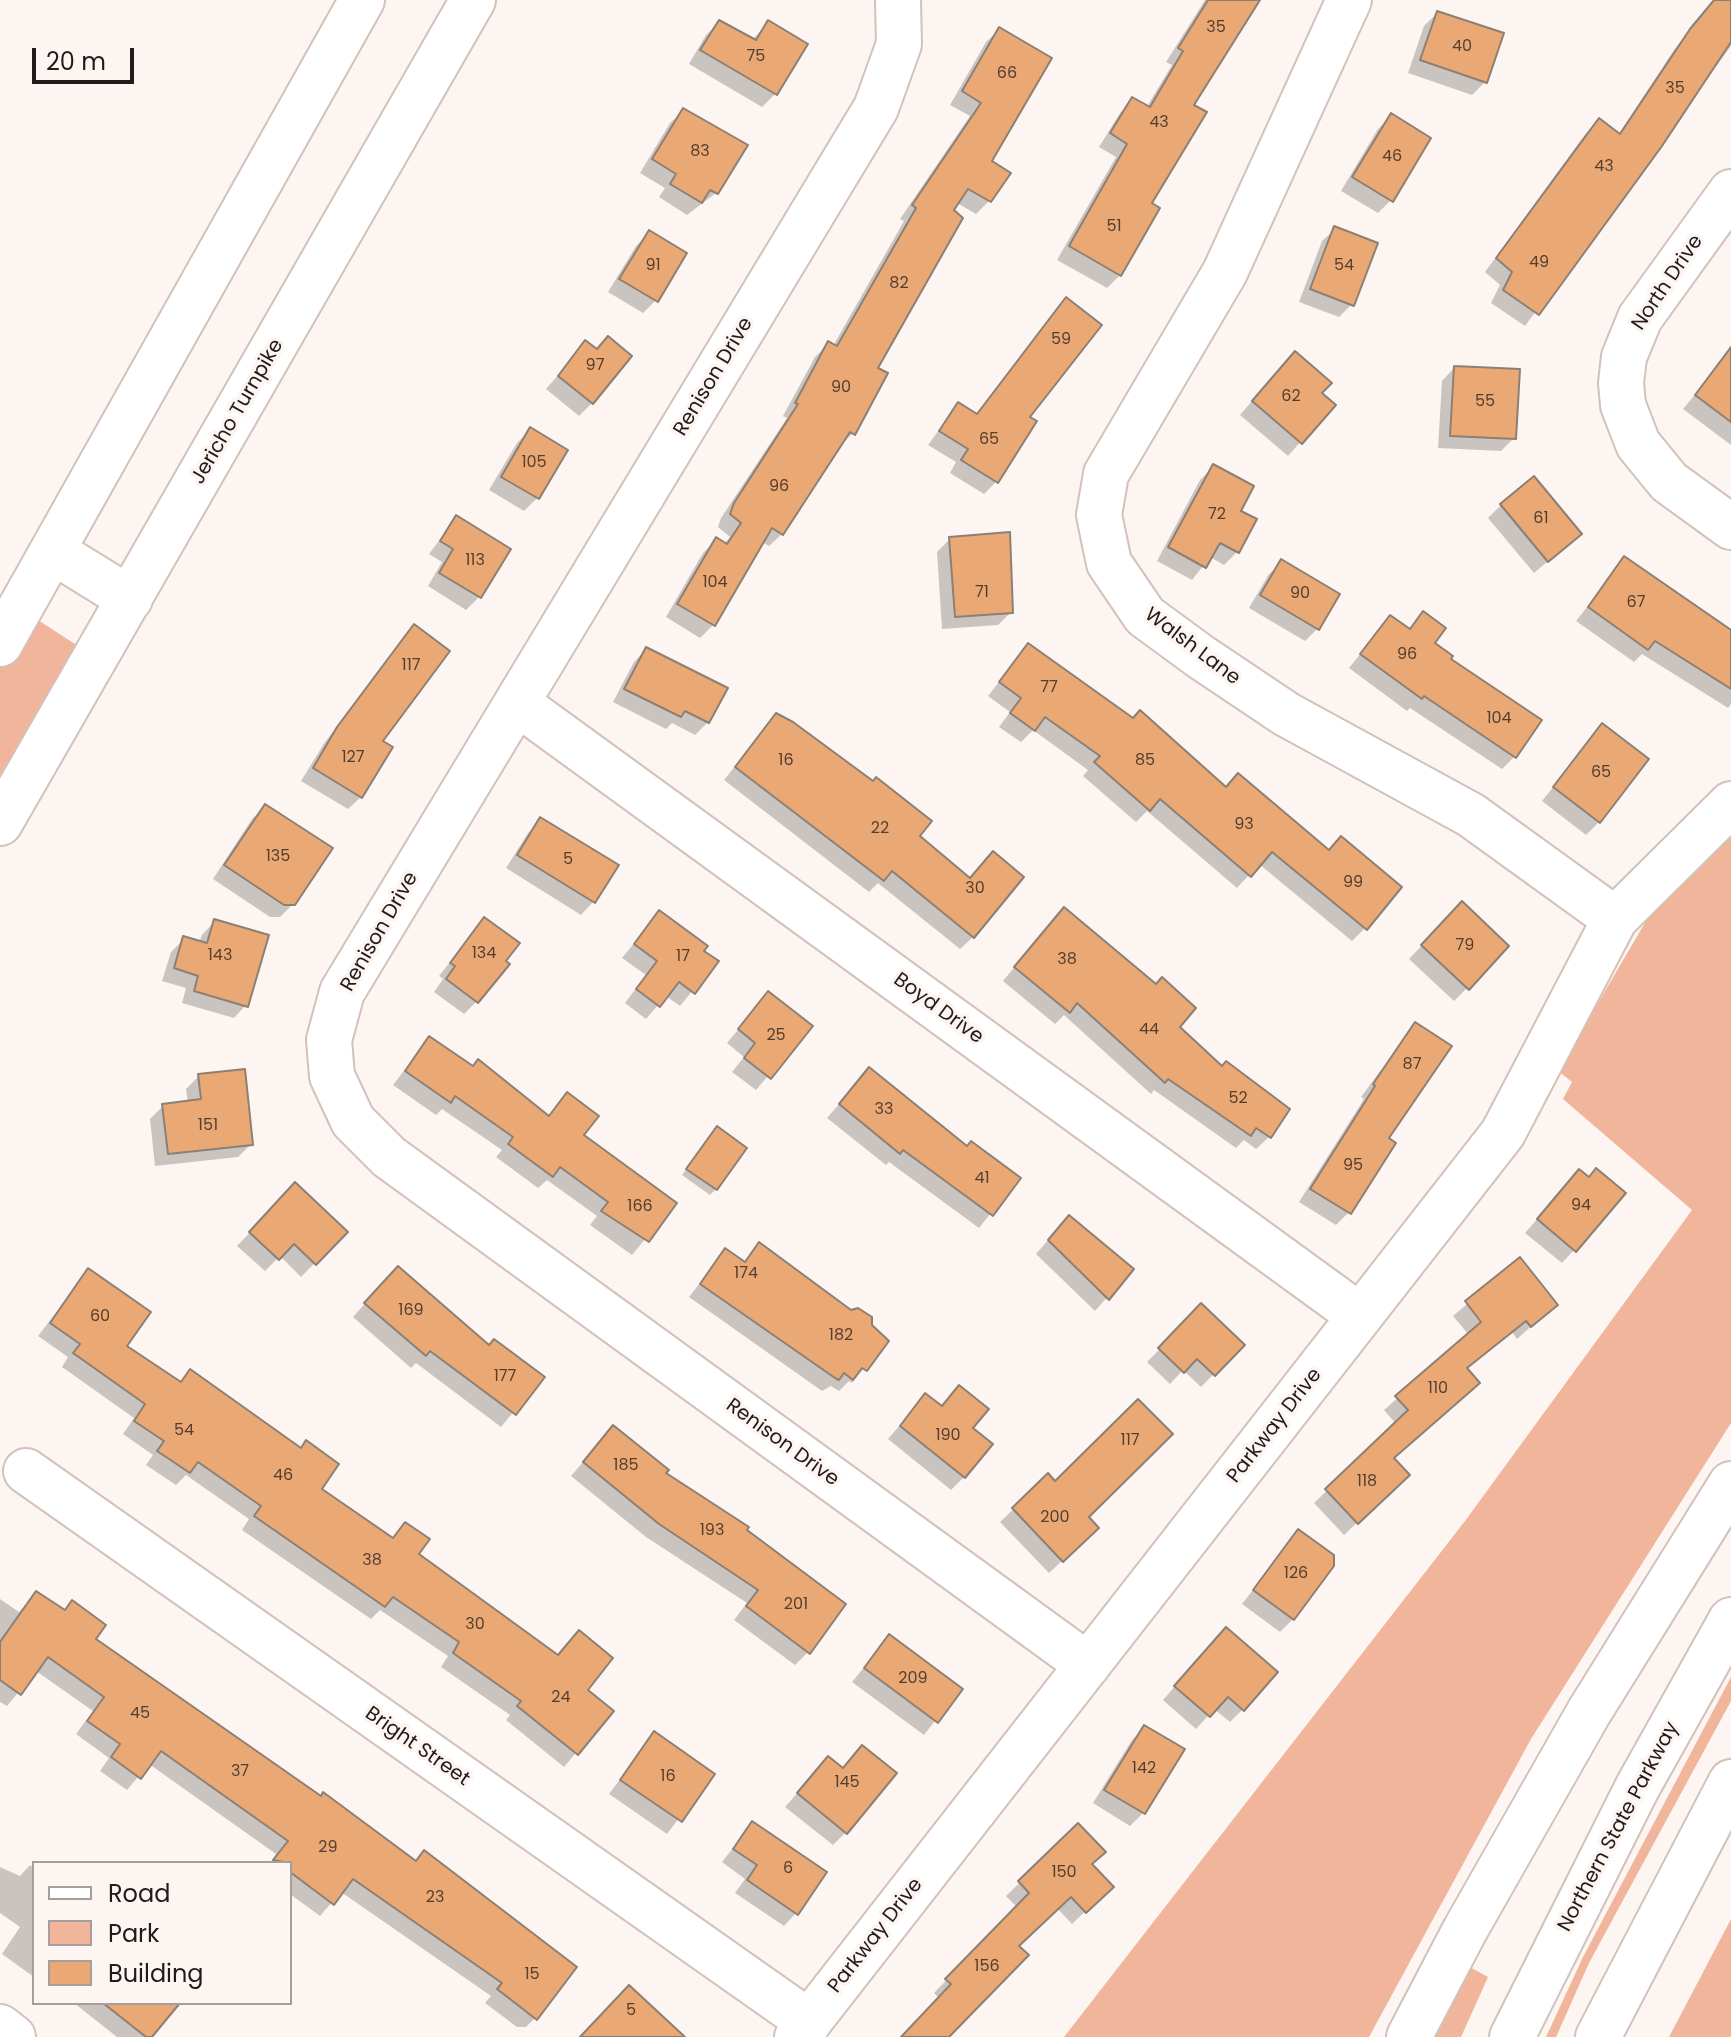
<!DOCTYPE html>
<style>
body{margin:0}
#map{position:relative;width:1731px;height:2037px;overflow:hidden;background:#fdf5f2;font-family:Poppins,sans-serif}
canvas{display:block}
.legend{position:absolute;left:32px;top:1861px;width:260px;height:144px;box-sizing:border-box;background:#fdf5f2;border:2px solid #a59e9b;margin:0;padding:10px 14px;list-style:none;font-size:24px;color:#221b19}
.legend li{display:flex;align-items:center;gap:16px;height:40px}
.legend b{width:40px;border:2px solid #a59e9b}
.scale{position:absolute;left:32px;top:48px;width:102px;height:36px;box-sizing:border-box;border:4px solid #221b19;border-top:0;padding-left:10px;font-size:24px;line-height:28px;white-space:nowrap;color:#221b19;-webkit-text-stroke:6px #fdf5f2;paint-order:stroke}
</style>
<div id="map">
<canvas width="1731" height="2037"></canvas>
<ul class="legend">
<li><b style="height:10px;background:#fff"></b>Road</li>
<li><b style="height:22px;background:#f0b59b"></b>Park</li>
<li><b style="height:22px;background:#eaa974"></b>Building</li>
</ul>
<div class="scale">20 m</div>
</div>
<script>
const ctx = document.querySelector('canvas').getContext('2d');
ctx.lineJoin = 'round';
function paint(path, color) { ctx.fillStyle = color; ctx.fill(path, 'evenodd'); }
const poly = rows => new Path2D(rows.map(r => 'M' + r).join(''));
function strokePath(path, color, width, dash) { ctx.strokeStyle = color; ctx.lineWidth = width; ctx.lineCap = dash ? 'butt' : 'round'; ctx.setLineDash(dash || []); ctx.stroke(path); }
function write(font, color, halo, rows, align = 'center') {
  ctx.font = font + ' Poppins,sans-serif'; ctx.lineWidth = 7; ctx.setLineDash([]); ctx.textBaseline = 'middle'; ctx.strokeStyle = halo; ctx.fillStyle = color; for (const [text, x, y, turn = 0] of rows) {
    ctx.save(); ctx.translate(x, y); ctx.rotate((+turn || 0) * Math.PI / 180); ctx.textAlign = isNaN(turn) ? turn : align; if (halo) ctx.strokeText(text, 0, 0); ctx.fillText(text, 0, 0); ctx.restore();
  }
}
const green = poly([
 [21,609,95,657,0,823,0,644],
 [1731,836,1731,1423,1531,1739,1369,2037,1064,2037,1465,1521,1692,1210,1563,1099,1572,1082,1558,1071,1649,916],
 [1731,1677,1731,1701,1589,1963,1556,2037,1546,2037,1583,1957],
 [1731,1919,1731,2037,1669,2037],
 [1468,1966,1488,1977,1461,2037,1431,2037]
]);
const shadow = poly([
 [1205,0,1238,0,1120,275,1107,288,1057,260,1116,157,1099,147,1120,113,1133,100,1146,108,1172,65,1166,62],
 [1714,0,1731,0,1731,46,1525,326,1491,303,1500,285,1485,272,1586,133,1599,120,1618,135,1674,50],
 [1437,13,1502,34,1485,82,1472,95,1408,73,1424,26],
 [719,22,752,40,768,23,775,94,762,107,689,64,706,35],
 [999,30,989,201,976,214,957,203,875,369,853,433,840,446,782,534,769,546,762,542,713,625,700,638,666,617,703,553,716,540,724,544,730,537,718,527,721,518,787,418,783,416,815,357,828,344,833,346,904,221,900,219,970,116,950,105,986,42],
 [683,111,716,193,687,215,659,197,665,188,640,173,670,123],
 [1391,116,1391,200,1378,213,1341,191,1378,129],
 [1335,229,1352,304,1339,317,1299,302,1322,241],
 [649,233,656,300,643,313,608,292,636,246],
 [1066,299,1027,417,997,481,984,494,950,473,956,462,928,445,958,404,975,415],
 [586,343,592,403,579,416,546,389],
 [1725,358,1731,363,1731,445,1683,409],
 [1282,366,1333,405,1288,456,1240,415],
 [1454,368,1514,438,1501,451,1438,448,1442,381],
 [530,430,537,498,524,511,489,490,517,443],
 [1213,467,1238,512,1237,552,1224,565,1210,557,1192,580,1157,561,1200,480],
 [1501,505,1566,546,1534,573,1488,518],
 [456,518,479,597,466,610,428,586,442,562,429,554],
 [950,539,1011,612,998,625,942,629,937,552],
 [1625,559,1731,631,1731,704,1728,708,1642,654,1634,662,1576,621],
 [1282,562,1318,628,1305,641,1249,608,1269,574],
 [1423,613,1433,644,1448,660,1515,756,1502,769,1410,708,1407,711,1349,668,1390,617,1408,630],
 [414,627,361,797,348,809,301,781,325,742],
 [1028,645,1225,789,1328,852,1365,928,1352,941,1259,864,1237,888,1147,811,1136,822,1083,776,1088,770,1033,730,1021,742,999,727,1010,712,988,696],
 [646,649,708,722,695,735,672,723,666,729,613,702,634,662],
 [776,715,917,836,973,937,960,949,878,883,869,892,724,780],
 [1602,726,1599,822,1586,835,1542,801],
 [265,806,293,904,280,917,270,917,213,879,252,819],
 [541,820,593,902,581,915,506,868,528,833],
 [659,913,716,962,680,1006,666,996,646,1019,625,1003,646,975,622,958],
 [1449,917,1467,988,1454,1001,1409,959],
 [484,919,477,1001,464,1014,434,992,443,979,439,976],
 [214,922,246,1005,234,1018,182,1003,186,988,162,981,171,952,184,939,199,943,202,935],
 [1051,923,1222,1068,1226,1063,1274,1096,1269,1137,1256,1149,1244,1140,1236,1148,1154,1090,1151,1094,1064,1015,1055,1024,1003,981],
 [768,994,810,1026,756,1090,732,1072,744,1057,727,1043],
 [1415,1024,1386,1139,1349,1212,1336,1225,1299,1202,1364,1099,1361,1097],
 [429,1038,547,1117,567,1095,581,1136,675,1203,632,1255,590,1225,597,1216,547,1180,538,1188,496,1157,502,1150,442,1109,436,1115,393,1085],
 [869,1070,966,1148,1018,1179,979,1228,889,1162,886,1165,827,1118],
 [199,1076,251,1144,238,1157,155,1166,150,1119,163,1106,188,1103,186,1089],
 [711,1135,716,1189,710,1195,682,1175],
 [1579,1171,1588,1179,1574,1250,1562,1263,1525,1233],
 [283,1198,345,1232,301,1277,280,1256,265,1271,237,1246],
 [1056,1231,1131,1270,1095,1311,1036,1254],
 [760,1245,886,1341,852,1383,849,1381,839,1391,831,1386,822,1391,689,1297,725,1251,743,1263],
 [1519,1260,1555,1305,1517,1339,1512,1332,1465,1369,1392,1459,1407,1475,1344,1535,1314,1503,1396,1424,1384,1410,1469,1335,1453,1316],
 [89,1270,124,1347,179,1383,190,1372,319,1489,391,1539,405,1524,417,1554,611,1711,564,1767,506,1720,510,1715,441,1667,448,1656,380,1610,371,1619,242,1530,249,1519,186,1475,176,1485,146,1465,153,1455,123,1434,134,1418,62,1367,68,1357,38,1336],
 [385,1281,542,1377,501,1427,416,1363,411,1368,353,1317],
 [1202,1306,1242,1345,1201,1387,1183,1370,1170,1384,1147,1362],
 [926,1395,971,1429,964,1477,951,1490,888,1439],
 [601,1441,663,1473,744,1531,808,1652,795,1665,734,1620,747,1603,646,1537,571,1476],
 [1048,1476,1086,1517,1084,1540,1049,1573,1000,1522],
 [1298,1532,1293,1619,1280,1632,1242,1604],
 [37,1593,93,1639,414,1862,424,1852,540,2013,526,2027,517,2027,485,2003,491,1996,341,1892,320,1916,290,1894,290,1863,270,1863,276,1854,149,1764,127,1790,100,1771,109,1758,76,1734,93,1711,36,1671,7,1706,0,1702,0,1599,19,1612],
 [889,1637,960,1689,924,1735,852,1682],
 [1213,1642,1242,1710,1230,1722,1214,1709,1196,1729,1163,1700],
 [1145,1727,1182,1750,1143,1813,1130,1826,1093,1803,1132,1740],
 [654,1734,712,1774,667,1834,609,1794],
 [828,1758,842,1770,845,1833,833,1845,785,1807],
 [752,1824,796,1913,784,1926,735,1893,745,1879,722,1862],
 [1078,1826,1090,1865,1111,1887,1072,1924,1057,1908,1017,1946,946,2037,903,2037,940,1999,934,1993,1017,1907,1006,1896],
 [30,1865,34,1868,34,1977,2,1954,20,1927,0,1913,0,1867,20,1876],
 [74,2003,177,2003,150,2037,117,2037]
]);
const building = poly([
 [1208,0,1260,0,1194,105,1207,112,1152,203,1160,208,1121,276,1069,246,1127,144,1110,133,1132,97,1150,107,1183,51,1178,48,1208,0],
 [1714,0,1731,0,1731,42,1662,146,1539,315,1503,290,1512,272,1496,258,1599,118,1620,134,1690,29,1714,0],
 [1437,11,1504,33,1487,83,1420,60,1437,11],
 [719,20,756,40,768,20,808,44,777,95,700,50,719,20],
 [999,27,1052,58,992,161,1011,173,991,202,968,189,954,210,963,218,878,368,888,373,855,435,850,432,783,535,772,528,715,626,677,604,716,537,727,544,741,523,730,514,734,503,798,404,795,403,828,341,837,346,916,208,912,205,981,103,962,91,999,27],
 [683,108,748,145,718,194,710,190,702,203,670,184,676,174,652,159,683,108],
 [1391,113,1431,138,1393,202,1352,177,1391,113],
 [1334,226,1378,243,1354,306,1310,289,1334,226],
 [649,230,687,253,658,302,619,279,649,230],
 [1066,297,1102,325,1030,417,1037,421,998,483,961,460,968,449,939,431,958,402,977,414,1066,297],
 [608,336,632,356,593,404,558,376,585,340,597,349,608,336],
 [1731,347,1731,422,1695,395,1731,347],
 [1295,351,1332,383,1322,393,1336,405,1302,444,1252,401,1295,351],
 [1454,366,1520,369,1516,439,1450,436,1454,366],
 [530,427,568,450,539,499,501,477,530,427],
 [1213,464,1254,486,1241,511,1257,519,1239,553,1220,543,1206,568,1168,547,1213,464],
 [1534,476,1582,534,1548,562,1500,504,1534,476],
 [456,515,511,549,481,598,439,573,453,549,440,541,456,515],
 [1010,532,1013,613,955,617,949,537,1010,532],
 [1624,556,1731,630,1731,689,1655,641,1648,650,1588,607,1624,556],
 [1281,559,1340,594,1319,630,1260,595,1281,559],
 [1423,611,1446,628,1435,643,1453,656,1451,659,1542,720,1516,758,1424,696,1422,699,1360,654,1390,615,1410,629,1423,611],
 [414,624,450,651,383,741,393,747,362,798,313,768,337,727,414,624],
 [1028,643,1133,718,1140,710,1226,787,1238,773,1329,850,1341,836,1402,887,1367,930,1272,852,1251,877,1160,799,1150,811,1094,762,1100,756,1045,717,1035,731,1010,713,1021,698,999,682,1028,643],
 [646,647,728,688,709,723,685,711,681,717,624,689,646,647],
 [776,713,793,722,873,781,876,777,932,821,920,836,970,878,993,851,1024,877,974,938,892,871,884,881,735,767,776,713],
 [1602,723,1649,759,1600,823,1553,787,1602,723],
 [265,804,333,848,295,905,284,905,224,865,265,804],
 [540,817,619,865,595,903,517,855,540,817],
 [1462,901,1509,946,1469,990,1421,945,1462,901],
 [1064,907,1156,984,1162,977,1196,1008,1180,1027,1222,1066,1226,1061,1290,1109,1271,1138,1256,1128,1251,1136,1168,1079,1165,1083,1077,1003,1070,1013,1014,967,1064,907],
 [659,910,708,946,704,951,719,961,695,994,679,982,660,1007,636,989,657,961,634,944,659,910],
 [484,917,520,943,506,961,510,964,478,1003,446,979,455,966,450,963,484,917],
 [214,919,269,935,248,1007,194,991,198,976,174,968,183,936,207,943,214,919],
 [768,991,813,1026,771,1079,744,1058,755,1043,738,1029,768,991],
 [1415,1022,1452,1046,1389,1138,1396,1143,1351,1214,1310,1189,1375,1086,1373,1084,1415,1022],
 [429,1036,473,1066,478,1059,549,1116,567,1092,599,1116,584,1135,677,1203,649,1242,601,1211,608,1202,560,1167,553,1177,508,1144,513,1137,455,1096,451,1103,405,1071,429,1036],
 [869,1067,967,1146,971,1141,1021,1178,993,1216,903,1150,900,1154,839,1104,869,1067],
 [245,1069,253,1145,168,1154,162,1104,201,1099,198,1074,245,1069],
 [717,1126,747,1148,717,1190,686,1169,717,1126],
 [1596,1168,1626,1193,1576,1252,1537,1219,1579,1169,1589,1177,1596,1168],
 [295,1182,348,1232,316,1265,294,1244,279,1260,249,1232,295,1182],
 [1069,1215,1134,1269,1109,1300,1048,1240,1069,1215],
 [759,1242,851,1310,858,1308,872,1317,872,1325,889,1341,867,1371,862,1368,853,1380,844,1373,839,1380,835,1378,700,1284,725,1248,745,1262,759,1242],
 [1520,1257,1558,1305,1531,1327,1526,1321,1467,1368,1480,1383,1394,1458,1410,1475,1358,1524,1325,1489,1408,1410,1395,1396,1481,1322,1465,1301,1520,1257],
 [398,1266,489,1345,494,1339,545,1377,516,1415,430,1351,426,1356,364,1303,398,1266],
 [88,1268,151,1312,127,1346,181,1382,190,1369,301,1448,306,1440,339,1464,322,1489,393,1538,405,1522,430,1539,419,1554,558,1655,579,1630,613,1658,588,1690,614,1711,578,1755,517,1706,521,1701,453,1653,459,1642,393,1597,385,1607,254,1516,261,1506,198,1462,190,1473,157,1451,164,1441,134,1421,145,1404,73,1353,80,1344,50,1323,88,1268],
 [1201,1303,1245,1345,1215,1376,1197,1359,1184,1373,1158,1348,1201,1303],
 [959,1385,989,1409,973,1428,993,1444,965,1478,900,1426,925,1393,942,1406,959,1385],
 [1138,1399,1173,1434,1089,1517,1099,1528,1063,1562,1012,1508,1048,1473,1055,1481,1138,1399],
 [613,1425,669,1470,666,1473,749,1527,747,1530,846,1604,810,1654,746,1606,758,1590,659,1524,583,1462,613,1425],
 [1298,1529,1334,1555,1334,1566,1294,1620,1253,1590,1298,1529],
 [36,1591,65,1610,72,1600,106,1625,96,1639,321,1796,323,1792,416,1861,424,1850,577,1967,537,2020,497,1989,502,1983,353,1879,334,1905,290,1872,290,1863,273,1860,288,1841,161,1751,141,1779,111,1757,120,1744,87,1721,104,1697,48,1657,21,1695,0,1680,0,1642,36,1591],
 [1226,1627,1278,1672,1244,1711,1228,1697,1210,1717,1174,1686,1226,1627],
 [889,1634,963,1689,938,1723,864,1668,889,1634],
 [1144,1725,1185,1749,1145,1814,1104,1790,1144,1725],
 [654,1731,715,1774,682,1822,620,1780,654,1731],
 [862,1745,897,1773,847,1834,797,1793,828,1756,843,1768,862,1745],
 [752,1821,827,1872,798,1915,747,1880,757,1865,733,1849,752,1821],
 [1078,1823,1106,1852,1092,1864,1114,1887,1086,1913,1071,1897,1019,1946,1029,1955,949,2037,901,2037,951,1984,945,1979,1029,1893,1018,1881,1078,1823],
 [629,1985,685,2037,580,2037,629,1985],
 [103,2003,180,2003,152,2037,146,2037,103,2003]
]);
const minor = poly([
 [898,0,899,44,876,108,342,992,329,1040,332,1076,353,1121,389,1157,1088,1665],
 [1349,0,1225,272,1106,474,1099,515,1109,563,1145,616,1201,657,1286,714,1471,815,1615,919],
 [1731,192,1640,318,1624,357,1621,383,1623,405,1638,444,1669,482,1731,527],
 [517,703,1360,1316],
 [26,1471,809,2022],
 [0,2027,13,2037],
 [797,2037,1503,1133,1615,919,1731,804]
]);
const major = poly([
 [54,552,130,599],
 [0,644,362,0],
 [0,823,473,0]
]);
const highway = poly([
 [1409,2037,1465,1930,1589,1712,1731,1484],
 [1512,2037,1637,1788,1731,1620],
 [1598,2037,1731,1782]
]);
const numberNames = [
 ["35",1216,28],
 ["40",1462,47],
 ["75",756,57],
 ["66",1007,74],
 ["35",1675,89],
 ["43",1159,123],
 ["83",700,152],
 ["46",1392,157],
 ["43",1604,167],
 ["51",1114,227],
 ["49",1539,263],
 ["91",653,266],
 ["54",1344,266],
 ["82",899,284],
 ["59",1061,340],
 ["97",595,366],
 ["90",841,388],
 ["62",1291,397],
 ["55",1485,402],
 ["65",989,440],
 ["105",534,463],
 ["96",779,487],
 ["72",1217,515],
 ["61",1541,519],
 ["113",475,561],
 ["104",715,583],
 ["71",982,593],
 ["90",1300,594],
 ["67",1636,603],
 ["96",1407,655],
 ["117",411,666],
 ["77",1049,688],
 ["104",1499,719],
 ["127",353,758],
 ["16",786,761],
 ["85",1145,761],
 ["65",1601,773],
 ["93",1244,825],
 ["22",880,829],
 ["135",278,857],
 ["5",568,860],
 ["99",1353,883],
 ["30",975,889],
 ["79",1465,946],
 ["134",484,954],
 ["143",220,956],
 ["17",683,957],
 ["38",1067,960],
 ["44",1149,1030],
 ["25",776,1036],
 ["87",1412,1065],
 ["52",1238,1099],
 ["33",884,1110],
 ["151",208,1126],
 ["95",1353,1166],
 ["41",982,1179],
 ["94",1581,1206],
 ["166",640,1207],
 ["174",746,1274],
 ["169",411,1311],
 ["60",100,1317],
 ["182",841,1336],
 ["177",505,1377],
 ["110",1438,1389],
 ["54",184,1431],
 ["190",948,1436],
 ["117",1130,1441],
 ["185",626,1466],
 ["46",283,1476],
 ["118",1367,1482],
 ["200",1055,1518],
 ["193",712,1531],
 ["38",372,1561],
 ["126",1296,1574],
 ["201",796,1605],
 ["30",475,1625],
 ["209",913,1679],
 ["24",561,1698],
 ["45",140,1714],
 ["142",1144,1769],
 ["37",240,1772],
 ["16",668,1777],
 ["145",847,1783],
 ["29",328,1848],
 ["6",788,1869],
 ["150",1064,1873],
 ["23",435,1898],
 ["156",987,1967],
 ["15",532,1975],
 ["5",631,2011]
];
const streetNames = [
 ["North Drive",1668,283,-56],
 ["Renison Drive",714,377,-59],
 ["Jericho Turnpike",238,412,-60],
 ["Walsh Lane",1192,647,37],
 ["Renison Drive",380,932,-60],
 ["Boyd Drive",938,1009,36],
 ["Parkway Drive",1275,1426,-52],
 ["Renison Drive",782,1443,36],
 ["Bright Street",417,1747,35],
 ["Northern State Parkway",1619,1827,-62],
 ["Parkway Drive",876,1936,-52]
];
paint(green, '#f0b59b');
paint(shadow, '#0003');
paint(building, '#eaa974');
strokePath(building, '#8c7f74', 2);
strokePath(minor, '#d3c1ba', 48);
strokePath(major, '#d3c1ba', 48);
strokePath(highway, '#d3c1ba', 48);
strokePath(minor, '#fff', 44);
strokePath(major, '#fff', 44);
strokePath(highway, '#fff', 44);
write('16px', '#543e30', null, numberNames);
write('20px', '#221b19', '#fdf5f2', streetNames);
</script>
